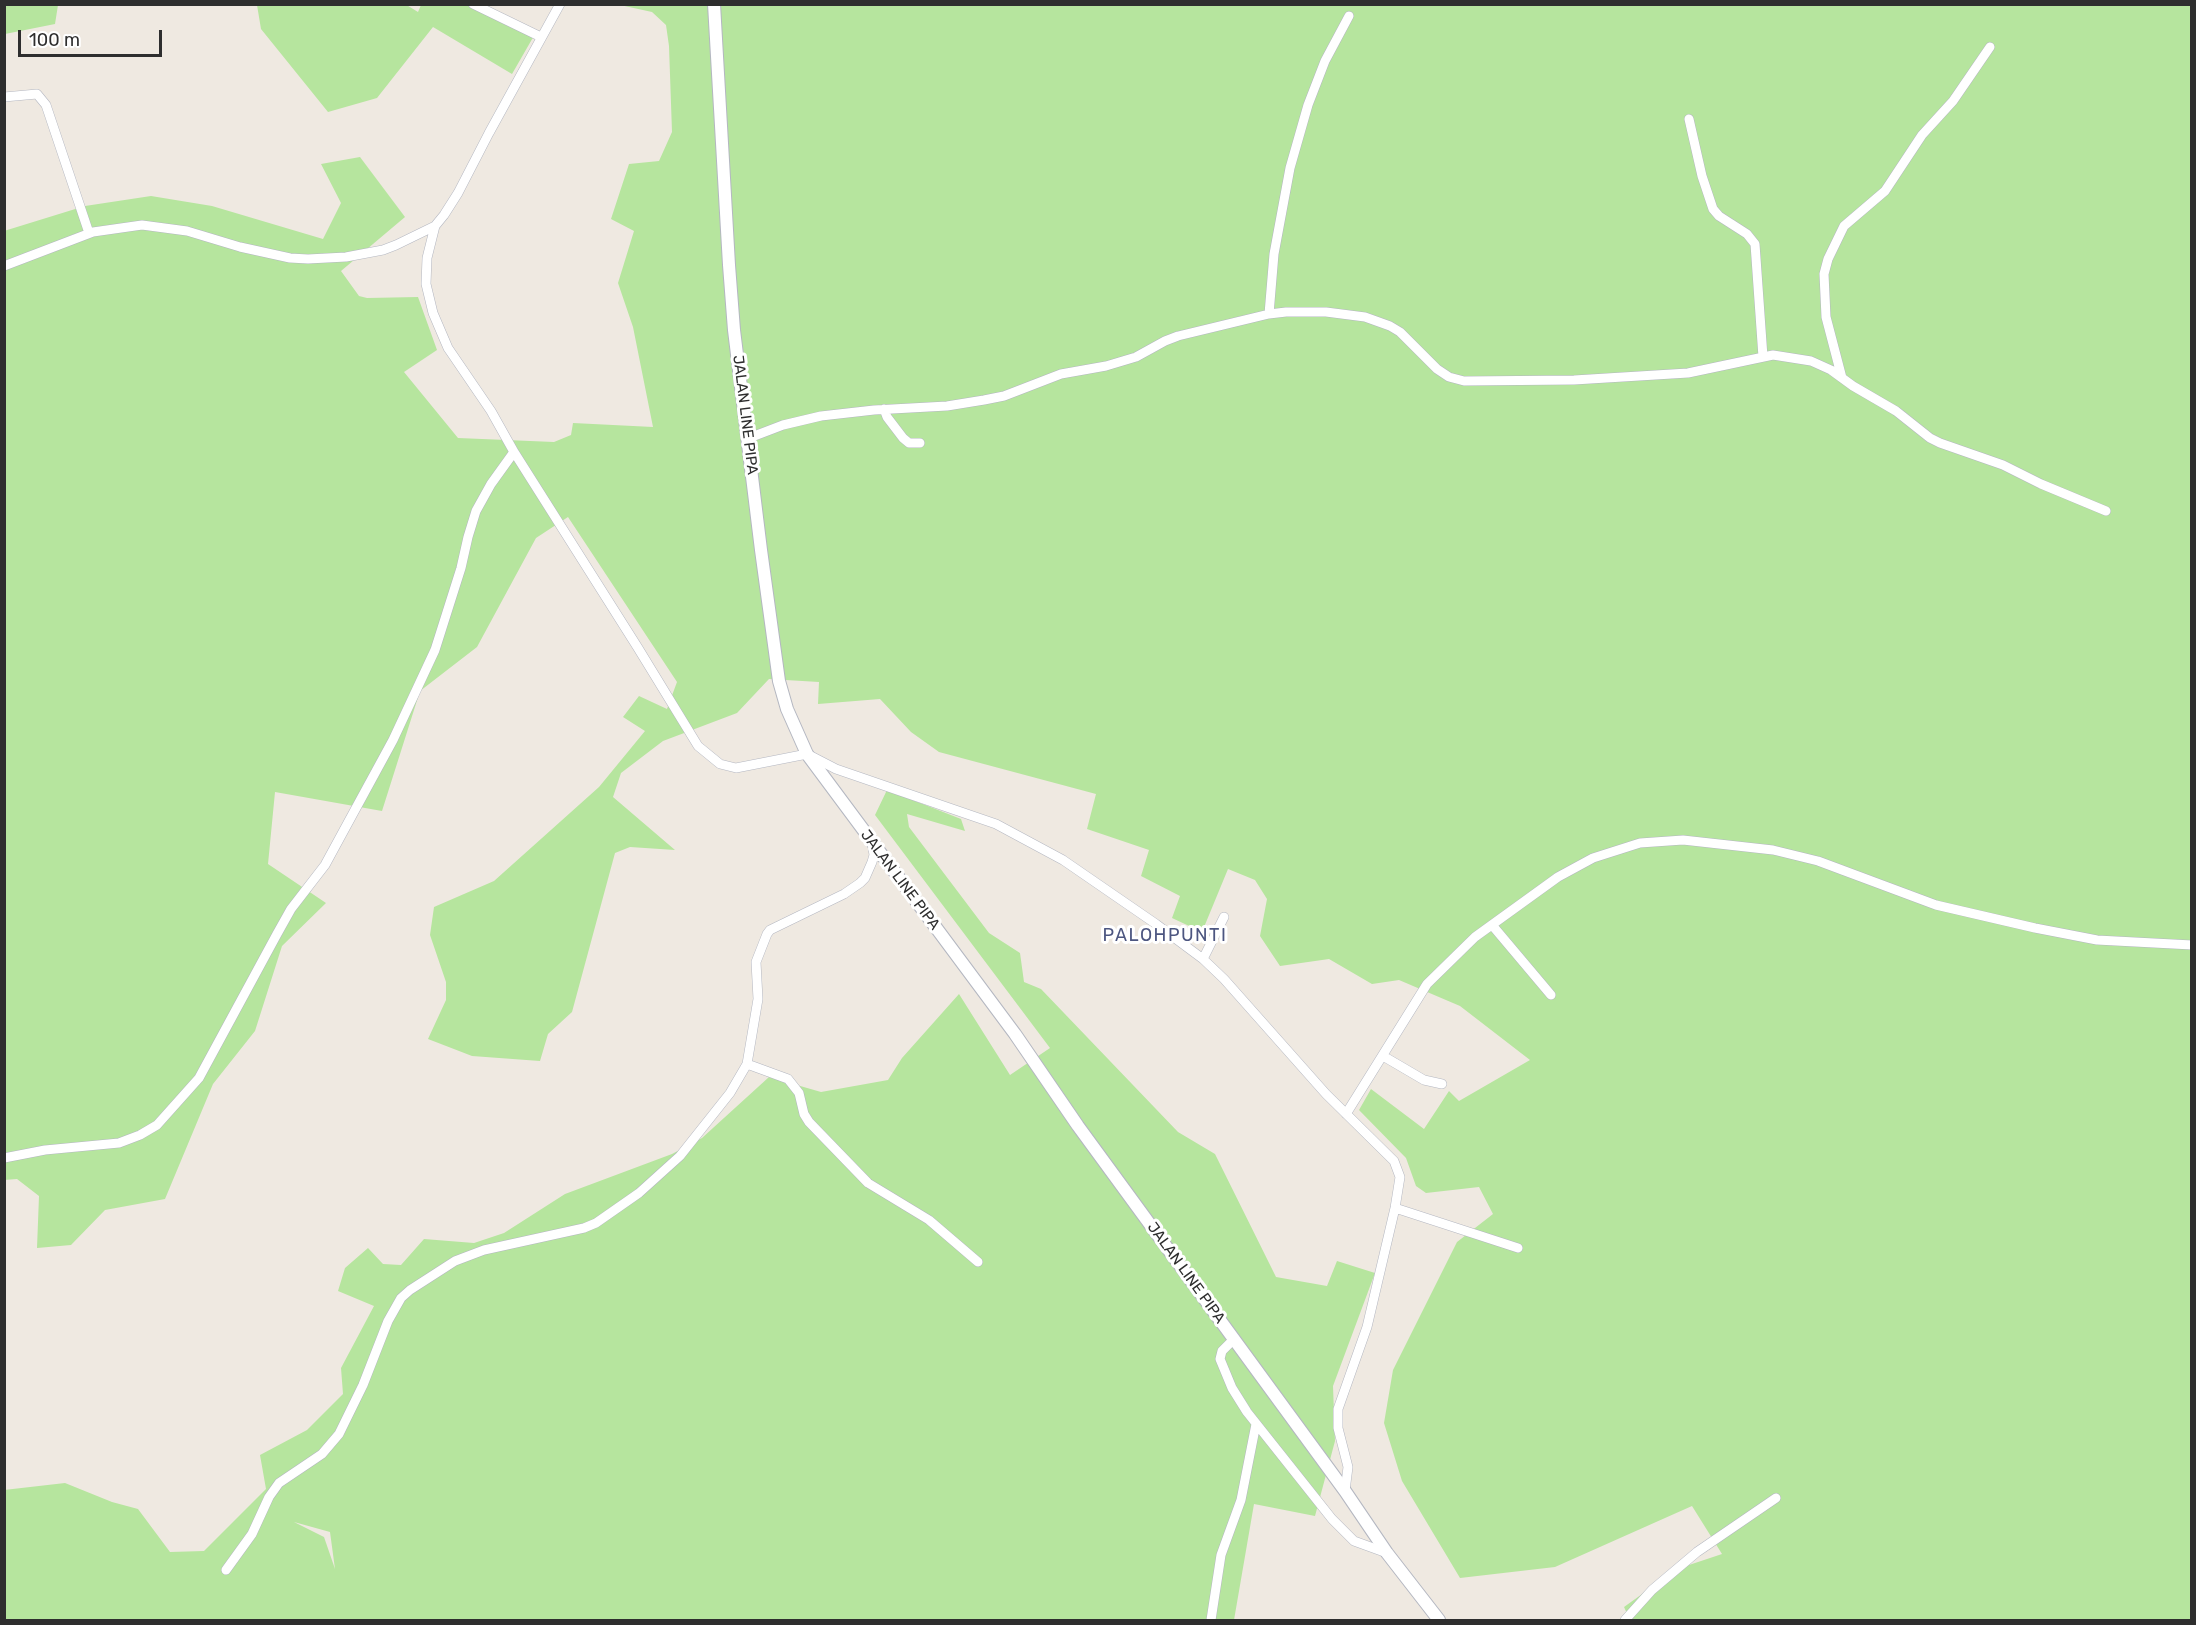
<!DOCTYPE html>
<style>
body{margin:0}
#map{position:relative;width:2196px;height:1625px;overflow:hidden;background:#efe9e1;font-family:Rubik,sans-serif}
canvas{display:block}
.frame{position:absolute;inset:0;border:6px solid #2e2e2e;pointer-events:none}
.scale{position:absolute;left:18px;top:30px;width:144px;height:27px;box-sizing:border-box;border:3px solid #2e2e2e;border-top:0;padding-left:8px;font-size:18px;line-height:21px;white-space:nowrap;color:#2e2e2e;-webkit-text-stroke:4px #fff;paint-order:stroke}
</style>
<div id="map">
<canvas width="2196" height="1625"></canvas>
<div class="frame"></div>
<div class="scale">100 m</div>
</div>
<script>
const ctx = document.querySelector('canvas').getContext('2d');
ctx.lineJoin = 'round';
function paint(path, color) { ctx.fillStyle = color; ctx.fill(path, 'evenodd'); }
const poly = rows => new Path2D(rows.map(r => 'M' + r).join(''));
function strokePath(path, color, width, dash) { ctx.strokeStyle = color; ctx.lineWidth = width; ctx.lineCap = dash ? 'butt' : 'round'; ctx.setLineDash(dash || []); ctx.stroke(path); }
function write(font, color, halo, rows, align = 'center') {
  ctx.font = font + ' Rubik,sans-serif'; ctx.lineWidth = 6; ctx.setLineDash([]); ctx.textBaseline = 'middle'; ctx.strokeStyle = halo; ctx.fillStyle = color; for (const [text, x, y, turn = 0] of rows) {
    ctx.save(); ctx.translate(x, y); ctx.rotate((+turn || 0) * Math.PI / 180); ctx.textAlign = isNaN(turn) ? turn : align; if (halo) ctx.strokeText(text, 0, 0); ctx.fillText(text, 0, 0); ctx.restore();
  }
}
const green = poly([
 [5,4,58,5,55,24,5,34],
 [405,4,418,12,421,5,490,5,489,7,535,34,512,74,433,27,377,98,328,112,261,29,257,5],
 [620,5,2191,5,2191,1620,1630,1620,1624,1607,1677,1569,1722,1554,1692,1506,1555,1567,1460,1578,1402,1481,1384,1423,1393,1370,1457,1242,1493,1214,1479,1187,1426,1193,1416,1186,1406,1158,1359,1110,1371,1089,1424,1129,1449,1091,1459,1101,1530,1060,1460,1006,1399,980,1372,984,1329,959,1280,966,1260,936,1267,899,1255,880,1228,869,1202,932,1172,918,1180,896,1141,876,1149,850,1087,829,1096,794,939,752,911,732,880,699,818,704,819,682,769,679,737,713,663,741,621,773,613,797,675,850,630,847,615,853,572,1012,548,1034,540,1061,472,1056,428,1039,446,1000,446,982,430,935,434,907,494,881,599,787,645,731,623,717,639,696,667,709,677,682,568,517,536,538,477,647,420,691,382,811,275,792,268,864,326,903,282,946,255,1031,213,1084,165,1199,105,1210,71,1245,37,1248,39,1196,17,1179,4,1180,4,231,85,206,151,196,212,206,323,239,341,203,321,164,360,157,405,217,341,271,359,296,367,298,418,297,437,350,404,372,458,438,554,442,571,435,573,423,653,427,633,327,618,283,634,231,611,219,629,164,659,161,672,132,669,46,666,25,652,12],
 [887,790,961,819,965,831,907,814,909,827,989,933,1020,953,1024,982,1041,989,1178,1132,1215,1154,1276,1277,1327,1286,1337,1261,1375,1273,1333,1386,1335,1441,1315,1516,1254,1504,1234,1620,5,1620,4,1490,65,1483,112,1502,138,1509,170,1552,204,1551,266,1489,260,1455,307,1430,343,1394,341,1368,374,1306,338,1291,345,1268,368,1248,383,1264,401,1265,424,1239,474,1243,504,1233,565,1194,672,1154,702,1138,769,1077,821,1092,888,1080,902,1058,959,994,1010,1075,1050,1048,875,815],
 [294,1522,330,1532,335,1569,324,1537]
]);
const minor = poly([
 [473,4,541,37],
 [1990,47,1953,101,1922,135,1885,191,1844,226,1828,259,1824,274,1826,317,1842,378,1853,386,1896,411,1930,438,1940,443,2003,465,2041,484,2106,511],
 [4,97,37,94,46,105,89,233],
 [1689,119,1702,176,1713,209,1719,216,1747,234,1755,244,1763,357],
 [435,226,427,258,426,284,433,313,448,348,491,411,514,452,638,648,698,746,720,764,736,768,807,754,836,769,996,824,1063,860,1156,924,1203,959,1224,979,1326,1094,1394,1161,1400,1177,1395,1208,1367,1327,1338,1409,1338,1428,1348,1467,1345,1491],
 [4,266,93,232,142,225,187,231,240,247,290,258,308,259,346,257,383,250,396,245,435,226,444,215,458,193,489,133,560,4],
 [1269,314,1274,254,1290,168,1308,105,1325,61,1349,16],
 [884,409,887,417,903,438,909,443,920,443],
 [749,438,783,425,821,416,874,410,947,406,984,400,1004,396,1061,374,1106,366,1136,357,1165,341,1178,336,1269,314,1286,312,1326,312,1365,317,1390,326,1400,332,1437,369,1449,377,1464,381,1574,380,1688,373,1773,355,1811,361,1831,370,1842,378],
 [1492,925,1551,995],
 [1203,959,1224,917],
 [1383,1056,1424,1080,1442,1084],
 [747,1064,788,1079,799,1093,804,1114,809,1122,868,1183,929,1220,978,1262],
 [1346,1114,1427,984,1475,937,1558,877,1593,858,1640,843,1683,840,1773,850,1818,861,1936,905,2035,928,2097,940,2192,945],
 [4,1158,45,1150,119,1143,140,1135,157,1125,199,1078,277,934,291,909,325,865,393,740,435,650,461,568,468,537,476,511,491,484,514,452],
 [1395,1208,1518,1248],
 [1234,1339,1222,1351,1220,1359,1232,1388,1247,1412,1332,1519,1354,1541,1387,1553],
 [226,1570,252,1534,269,1497,279,1483,322,1454,339,1434,363,1385,388,1321,401,1298,410,1290,455,1261,484,1250,584,1228,596,1223,639,1193,680,1156,730,1093,747,1064,758,999,756,962,767,934,770,930,844,894,860,883,865,878,872,862,874,855,872,842],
 [1211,1620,1221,1555,1241,1500,1256,1424],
 [1625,1620,1652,1590,1697,1552,1776,1498]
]);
const secondary = poly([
 [714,4,729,265,734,330,761,550,779,681,787,709,807,754,1015,1034,1078,1126,1345,1491,1387,1553,1439,1620]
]);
const streetNames = [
 ["JALAN LINE PIPA",745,415,83],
 ["JALAN LINE PIPA",900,880,53],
 ["JALAN LINE PIPA",1186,1273,54]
];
const quarterNames = [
 ["PALOHPUNTI",1165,936]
];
paint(green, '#b6e59e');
strokePath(minor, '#b4b7c1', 10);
strokePath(secondary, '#b4b7c1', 14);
strokePath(minor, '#fff', 9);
strokePath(secondary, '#fff', 12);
write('15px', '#2e2e2e', '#fff', streetNames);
ctx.letterSpacing = '1.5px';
write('18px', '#4d5680', '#fff', quarterNames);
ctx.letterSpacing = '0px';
</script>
